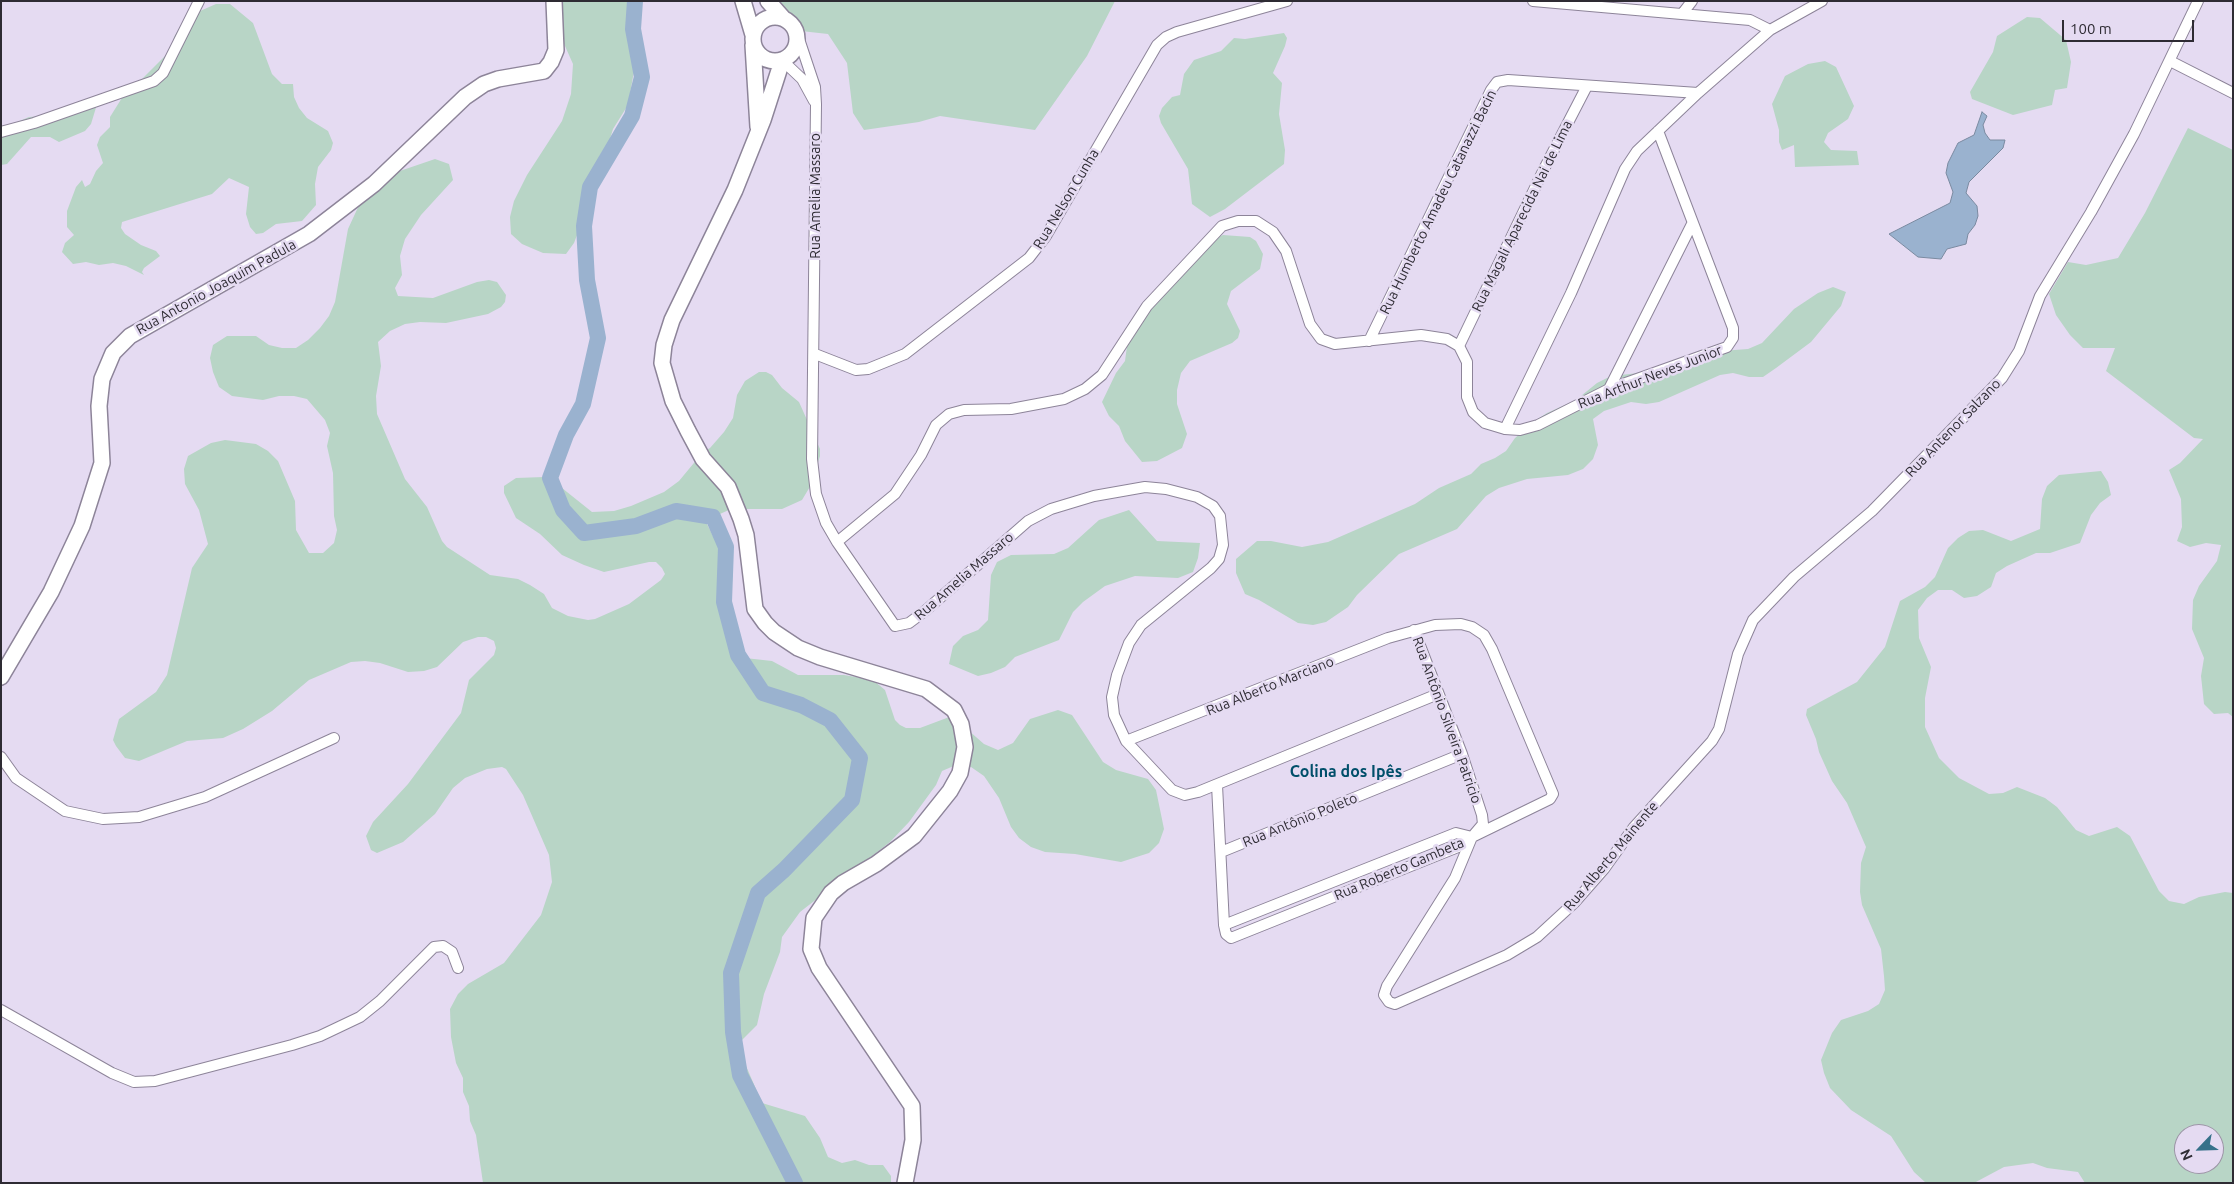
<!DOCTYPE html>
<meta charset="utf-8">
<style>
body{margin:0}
#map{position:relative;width:2234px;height:1184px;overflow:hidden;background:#e5dbf2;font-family:Ubuntu,sans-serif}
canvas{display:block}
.frame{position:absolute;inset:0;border:2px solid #2e2b33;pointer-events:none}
.north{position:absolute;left:2174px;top:1124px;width:50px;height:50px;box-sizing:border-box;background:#e5dbf2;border:1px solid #9c95a6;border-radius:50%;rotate:246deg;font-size:14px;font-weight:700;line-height:20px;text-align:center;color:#2e2b33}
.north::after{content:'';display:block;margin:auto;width:18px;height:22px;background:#37718a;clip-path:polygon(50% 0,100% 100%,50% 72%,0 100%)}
.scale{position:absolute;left:2062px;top:20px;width:132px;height:22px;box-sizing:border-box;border:2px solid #2e2b33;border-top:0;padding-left:6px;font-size:15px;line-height:18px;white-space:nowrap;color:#2e2b33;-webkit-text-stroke:4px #e5dbf2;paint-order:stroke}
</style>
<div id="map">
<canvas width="2234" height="1184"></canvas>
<div class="frame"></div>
<div class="north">N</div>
<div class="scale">100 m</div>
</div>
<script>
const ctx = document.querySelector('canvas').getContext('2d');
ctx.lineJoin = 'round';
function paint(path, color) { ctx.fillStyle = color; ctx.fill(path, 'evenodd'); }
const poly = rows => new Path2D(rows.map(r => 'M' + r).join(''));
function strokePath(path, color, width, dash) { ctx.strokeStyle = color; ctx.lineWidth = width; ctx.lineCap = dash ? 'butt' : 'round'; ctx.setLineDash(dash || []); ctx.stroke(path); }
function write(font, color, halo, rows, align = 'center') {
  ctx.font = font + ' Ubuntu,sans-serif'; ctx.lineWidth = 5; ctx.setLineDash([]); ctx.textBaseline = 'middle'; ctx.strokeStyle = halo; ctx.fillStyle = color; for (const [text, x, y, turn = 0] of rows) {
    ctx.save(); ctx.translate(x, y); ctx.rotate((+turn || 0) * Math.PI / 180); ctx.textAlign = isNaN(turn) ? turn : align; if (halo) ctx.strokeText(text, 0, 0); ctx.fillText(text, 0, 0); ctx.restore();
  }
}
const green = poly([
 [558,1,632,1,635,17,633,47,636,60,628,105,613,129,609,142,600,155,585,214,574,243,566,254,543,253,522,244,511,234,510,217,514,201,527,175,562,121,571,94,573,64,561,37],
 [778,1,1115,1,1087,56,1035,130,940,116,919,122,864,130,853,113,847,63,828,34,801,31],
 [216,4,230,4,253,23,272,74,282,84,293,84,294,97,299,108,307,118,328,131,333,143,331,150,318,167,315,184,316,205,302,221,276,224,263,233,256,234,250,227,246,214,249,187,229,178,212,194,122,222,121,228,125,234,141,245,156,251,160,256,144,268,142,272,144,275,126,266,113,263,99,265,86,262,73,264,62,252,65,243,74,235,67,227,67,211,76,187,82,180,85,187,90,184,96,171,103,163,97,145,100,137,110,127,110,117,125,93,136,85,171,50,174,37,181,25,191,15],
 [2027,17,2040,18,2066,40,2071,62,2067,88,2055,90,2052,105,2013,115,1972,99,1970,92,1993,52,1997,36],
 [1284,33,1287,38,1285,46,1273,73,1282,83,1279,114,1285,150,1284,164,1225,209,1210,217,1192,204,1188,169,1161,123,1159,116,1162,108,1172,97,1180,95,1184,74,1194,60,1221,51,1234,38,1245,39],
 [1825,61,1836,67,1854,106,1848,119,1828,133,1824,142,1831,150,1857,151,1859,165,1795,167,1794,145,1782,150,1779,142,1779,130,1772,104,1785,76,1808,64],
 [98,101,91,124,85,131,59,142,50,137,31,137,7,164,1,165,1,129,29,117,44,116],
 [2188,128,2233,150,2233,717,2228,713,2214,714,2204,704,2201,676,2204,658,2192,629,2193,600,2199,586,2217,561,2221,545,2206,543,2190,547,2177,541,2182,527,2181,499,2169,470,2180,463,2203,439,2194,438,2106,371,2115,348,2083,348,2070,335,2056,315,2049,294,2068,262,2086,265,2118,258,2145,213],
 [435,159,449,164,453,180,421,215,405,239,400,256,402,275,395,288,398,296,433,298,477,282,489,280,497,282,506,295,505,302,501,307,488,314,446,323,420,322,405,324,390,331,378,342,381,366,376,396,377,414,405,479,427,507,442,541,447,547,490,575,518,579,530,585,544,594,552,608,568,616,588,620,595,619,629,604,661,580,665,574,662,568,656,562,649,562,604,572,584,565,562,555,540,534,516,518,504,493,504,486,516,478,544,477,557,484,592,512,614,511,631,506,664,492,679,481,703,452,710,448,724,432,733,418,737,395,745,381,759,372,766,372,772,375,782,388,799,402,820,449,820,456,811,485,802,500,782,509,731,509,711,518,707,524,713,536,724,547,733,569,731,595,723,627,732,647,745,658,772,661,798,675,844,675,873,680,885,690,895,720,900,725,906,728,920,728,952,716,984,744,998,750,1013,743,1030,719,1058,710,1072,715,1103,762,1116,770,1148,779,1156,790,1164,829,1159,843,1149,853,1121,862,1075,854,1045,852,1031,847,1019,838,1011,827,999,798,984,776,971,767,956,765,942,771,936,785,909,822,890,842,800,912,782,937,780,952,764,994,757,1025,737,1045,762,1103,805,1116,820,1138,828,1157,842,1163,855,1160,869,1165,883,1165,891,1176,891,1183,483,1183,476,1135,470,1121,469,1106,463,1092,463,1078,456,1063,451,1037,450,1009,458,994,468,984,504,963,541,915,552,882,549,855,523,795,506,769,502,767,487,769,465,778,453,788,435,814,403,842,377,853,371,850,366,836,373,822,408,784,461,713,469,680,494,655,496,648,494,641,486,637,478,637,463,642,437,667,424,671,408,672,380,663,365,661,351,662,309,680,272,711,243,729,223,738,187,741,139,761,125,758,116,746,113,740,119,719,156,692,167,675,192,568,208,544,199,510,185,484,184,469,188,456,211,443,225,440,256,444,268,451,278,461,295,501,296,530,309,553,323,553,334,543,337,530,334,516,333,473,327,446,330,433,325,420,307,399,294,396,279,396,263,400,232,396,219,387,213,372,210,358,213,345,227,336,256,336,269,345,282,348,296,348,308,340,320,328,329,316,335,302,348,229,360,203,394,173],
 [1223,235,1250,237,1256,241,1263,254,1260,269,1231,291,1227,304,1240,331,1238,338,1232,343,1190,361,1181,373,1177,390,1177,404,1187,434,1182,448,1157,461,1142,462,1125,441,1119,426,1109,416,1102,402,1116,373,1125,361,1127,346,1141,320,1204,244],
 [1833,287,1846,292,1841,306,1811,342,1776,368,1763,377,1749,377,1733,373,1720,375,1659,402,1646,404,1631,402,1604,411,1593,419,1598,445,1593,459,1583,469,1568,475,1527,479,1499,488,1486,496,1457,529,1399,554,1357,595,1348,607,1326,622,1313,625,1298,623,1259,600,1245,594,1236,573,1236,559,1257,541,1271,541,1302,547,1328,542,1415,504,1439,488,1471,474,1481,464,1495,458,1506,451,1515,438,1536,420,1547,413,1576,400,1597,383,1611,376,1639,373,1707,352,1748,349,1762,343,1794,309,1818,293],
 [2101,471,2108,482,2111,495,2100,503,2091,515,2080,543,2050,553,2036,553,2007,566,1996,573,1991,587,1977,596,1964,598,1952,590,1938,590,1927,598,1918,610,1919,638,1931,667,1925,698,1925,727,1939,758,1959,778,1989,794,2003,793,2017,787,2045,798,2057,807,2076,830,2089,836,2117,827,2130,836,2159,891,2169,901,2184,904,2199,897,2225,892,2233,893,2233,1183,2085,1183,2078,1172,2047,1168,2033,1163,2004,1167,1974,1183,1926,1183,1914,1172,1891,1136,1851,1110,1830,1088,1824,1073,1821,1060,1832,1033,1841,1020,1868,1011,1879,1004,1885,990,1884,976,1881,949,1862,905,1860,892,1861,863,1866,847,1847,803,1832,781,1819,752,1816,739,1806,715,1807,709,1857,682,1885,647,1900,601,1925,587,1935,577,1948,548,1958,538,1969,531,1983,530,2011,541,2040,529,2042,499,2047,486,2059,475],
 [2184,1134,2214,1134,2214,1164,2184,1164],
 [1129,510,1157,541,1200,543,1198,558,1193,572,1178,578,1135,576,1105,586,1083,602,1073,612,1059,640,1015,657,1005,667,991,673,978,676,949,664,953,646,963,636,978,630,988,620,991,575,997,562,1011,555,1054,554,1068,548,1099,520]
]);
const water = poly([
 [1982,112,1987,116,1983,125,1985,133,1990,140,2005,140,2003,148,1969,182,1966,193,1977,206,1978,216,1975,225,1968,234,1966,244,1947,249,1941,259,1918,257,1889,234,1950,203,1953,192,1946,173,1948,163,1958,143,1974,135,1982,112]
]);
const river = poly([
 [635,1,633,29,642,77,632,116,590,187,584,226,587,280,598,338,583,404,566,435,550,478,563,510,584,533,636,526,676,511,713,517,726,547,724,602,738,655,763,693,801,705,830,720,860,758,852,800,784,870,758,893,731,973,733,1032,740,1075,795,1183]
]);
const street = poly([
 [1533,1,1750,20,1770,30],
 [1682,14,1692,1],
 [797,33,815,87,816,104,812,459,816,494,826,523,837,542,895,626,909,623,925,611,1028,521,1051,509,1094,496,1145,487,1166,489,1197,497,1213,506,1220,516,1223,545,1219,559,1211,568,1141,625,1129,643,1117,675,1112,697,1114,715,1126,741,1172,790,1185,795,1198,792,1438,694],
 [783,61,802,79,814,101],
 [2170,61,2233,93],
 [1,132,34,123,154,81,163,73,199,1],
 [1369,341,1491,90,1497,82,1508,80,1698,93],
 [1459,346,1544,169,1587,86],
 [815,354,856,370,868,369,905,354,1029,258,1046,236,1157,45,1166,37,1177,32,1287,1],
 [1609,389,1692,224],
 [1505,429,1571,293,1625,169,1637,151,1698,93,1770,30,1822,1],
 [837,542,895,494,921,455,936,425,949,414,964,410,1011,409,1064,399,1085,389,1102,375,1147,306,1222,226,1238,221,1256,221,1273,232,1286,251,1310,324,1321,339,1335,344,1421,335,1447,339,1459,346,1467,362,1467,397,1473,412,1485,423,1505,429,1520,430,1538,425,1609,389,1727,347,1733,338,1733,328,1658,131],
 [1414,630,1462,754,1482,815,1483,824,1472,837,1455,878,1387,986,1384,995,1389,1002,1395,1004,1507,955,1537,937,1575,902,1604,869,1634,827,1712,741,1719,729,1738,654,1753,620,1794,577,1872,511,2002,378,2019,351,2040,296,2091,212,2134,134,2198,1],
 [1126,741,1388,638,1435,625,1461,624,1472,627,1484,635,1492,649,1553,794,1550,799,1472,837,1458,847,1231,938,1226,934,1224,925,1217,785],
 [1,757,16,778,65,811,103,819,139,817,205,797,334,738],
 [1221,852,1462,754],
 [1224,925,1456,833,1472,837],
 [1,1010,112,1073,134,1082,155,1081,292,1045,320,1036,360,1017,380,1001,434,947,443,946,452,952,458,968]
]);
const secondary = poly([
 [743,1,753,35],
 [768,1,783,18],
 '753 39a22 22 0 1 1 44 0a22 22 0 1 1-44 0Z',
 [753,45,758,127],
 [782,61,763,120,735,190,672,320,664,345,662,363,673,401,688,431,703,459,728,487,741,519,746,535,755,609,765,623,774,632,798,648,820,657,926,689,954,710,961,724,965,747,960,773,950,791,914,836,876,864,843,883,831,893,814,918,811,949,819,968,912,1106,913,1140,905,1183],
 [1,677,51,592,82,526,102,463,99,406,102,379,113,353,130,336,309,234,374,184,465,97,484,84,498,79,544,71,551,62,556,50,554,1]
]);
const streetNames = [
 ["Rua Amelia Massaro",815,196,-90],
 ["Rua Nelson Cunha",1066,199,-59],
 ["Rua Humberto Amadeu Catanazzi Bacin",1438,202,-64],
 ["Rua Magali Aparecida Nai de Lima",1522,216,-64],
 ["Rua Antonio Joaquim Padula",216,287,-29],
 ["Rua Arthur Neves Junior",1650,377,-21],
 ["Rua Antenor Salzano",1953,428,-46],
 ["Rua Amelia Massaro",964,576,-41],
 ["Rua Alberto Marciano",1270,686,-22],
 ["Rua Antônio Silveira Patricio",1447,720,70],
 ["Rua Antônio Poleto",1300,820,-22],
 ["Rua Alberto Mainente",1611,856,-50],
 ["Rua Roberto Gambeta",1399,869,-23]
];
const quarterNames = [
 ["Colina dos Ipês",1346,772]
];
paint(green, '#b8d5c6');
paint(water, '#9ab2cf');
strokePath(water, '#7a8aa0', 1);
strokePath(river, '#9ab2cf', 16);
strokePath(street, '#8d8499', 12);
strokePath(secondary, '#8d8499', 18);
strokePath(street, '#fff', 10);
strokePath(secondary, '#fff', 15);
write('14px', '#2e2b33', '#e5dbf2', streetNames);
write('bold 16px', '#004f6a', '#e5dbf2', quarterNames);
</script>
